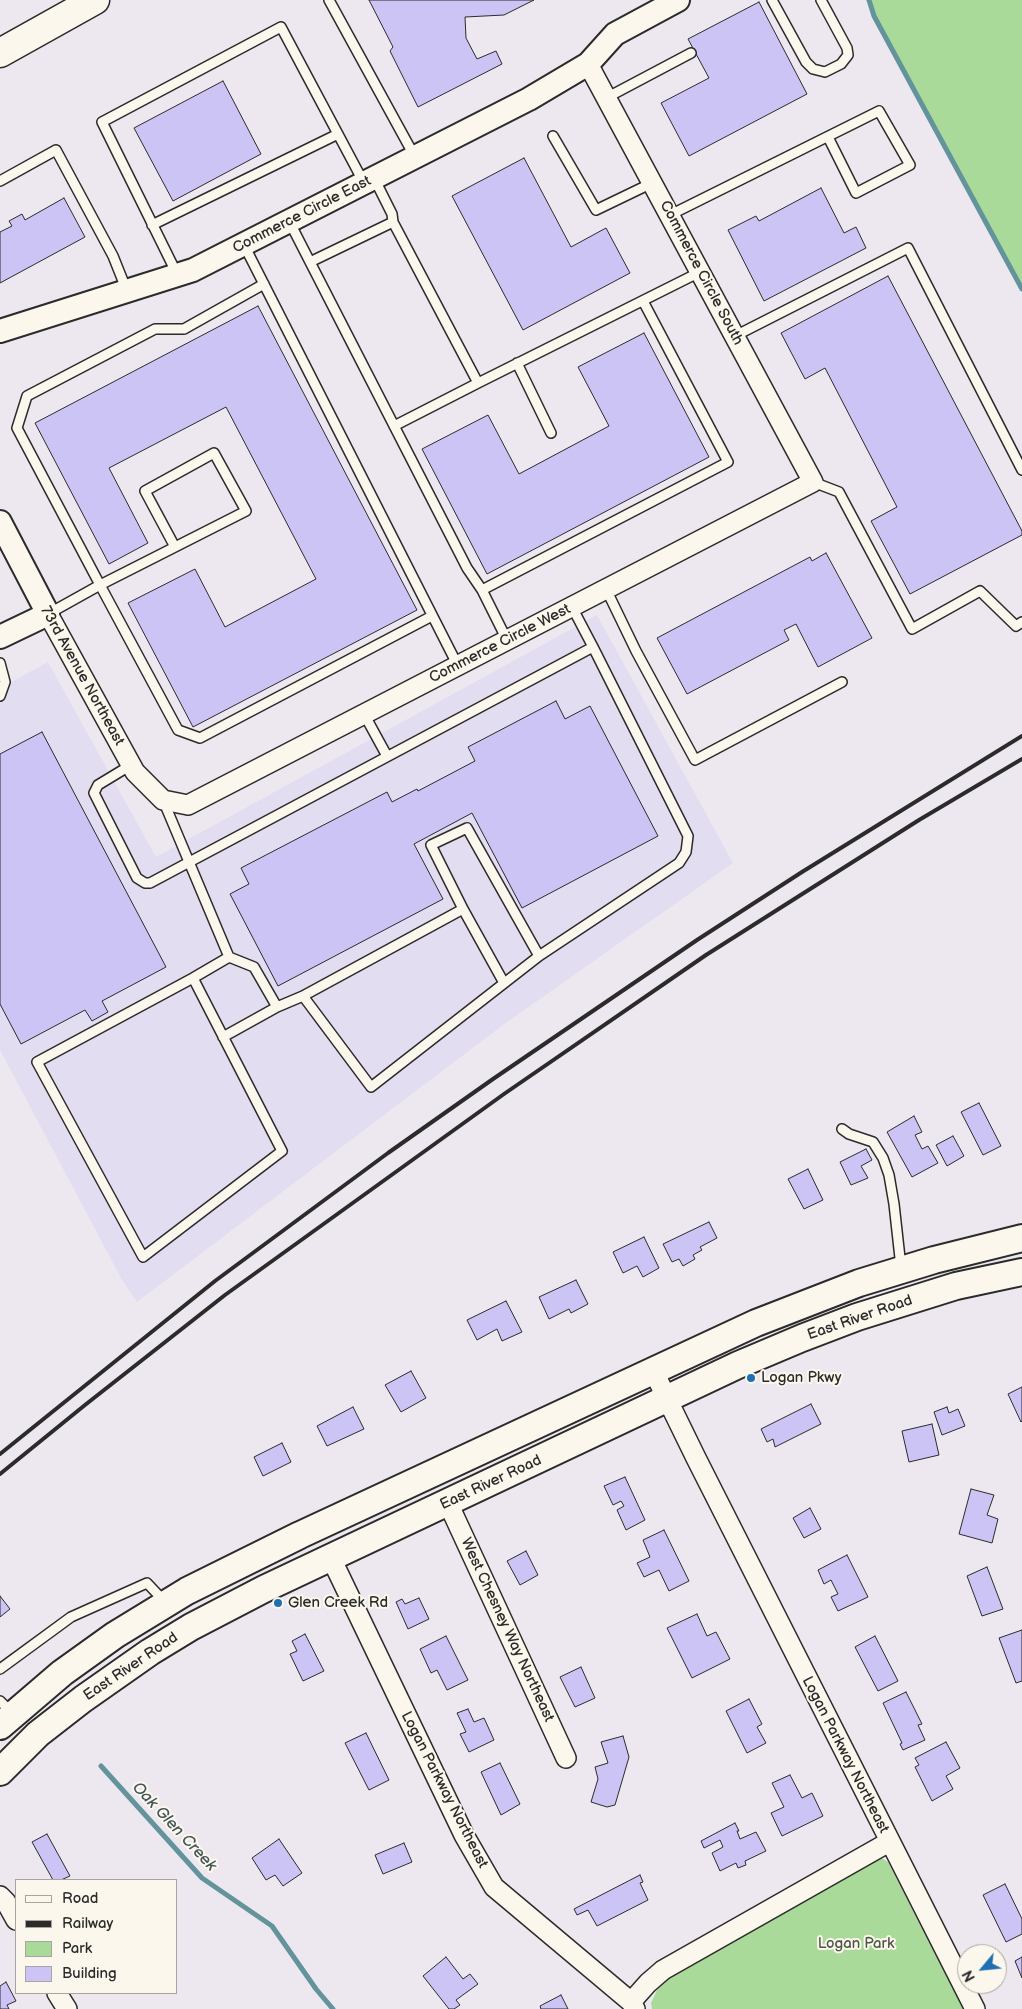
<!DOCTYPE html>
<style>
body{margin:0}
#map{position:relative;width:1022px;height:2009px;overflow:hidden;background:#ede8ef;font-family:"Balsamiq Sans",sans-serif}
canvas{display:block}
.legend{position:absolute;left:15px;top:1879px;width:162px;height:115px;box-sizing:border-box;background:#fbf7ec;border:1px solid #a8a59f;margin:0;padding:6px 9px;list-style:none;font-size:15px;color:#2b2b2b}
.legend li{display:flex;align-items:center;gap:10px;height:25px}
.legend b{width:25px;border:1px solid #a8a59f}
.north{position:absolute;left:957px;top:1944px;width:50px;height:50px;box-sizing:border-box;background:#fbf7ec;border:1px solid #a8a59f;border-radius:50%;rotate:242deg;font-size:14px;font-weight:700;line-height:20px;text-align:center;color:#2b2b2b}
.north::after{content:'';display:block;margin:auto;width:18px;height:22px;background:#1f6fb2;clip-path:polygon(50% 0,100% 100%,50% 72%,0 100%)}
</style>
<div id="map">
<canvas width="1022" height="2009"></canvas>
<ul class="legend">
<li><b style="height:6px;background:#fbf7ec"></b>Road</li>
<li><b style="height:6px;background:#2b2b2b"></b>Railway</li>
<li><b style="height:14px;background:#aada9a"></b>Park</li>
<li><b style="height:14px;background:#cdc4f6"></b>Building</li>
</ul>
<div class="north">N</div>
</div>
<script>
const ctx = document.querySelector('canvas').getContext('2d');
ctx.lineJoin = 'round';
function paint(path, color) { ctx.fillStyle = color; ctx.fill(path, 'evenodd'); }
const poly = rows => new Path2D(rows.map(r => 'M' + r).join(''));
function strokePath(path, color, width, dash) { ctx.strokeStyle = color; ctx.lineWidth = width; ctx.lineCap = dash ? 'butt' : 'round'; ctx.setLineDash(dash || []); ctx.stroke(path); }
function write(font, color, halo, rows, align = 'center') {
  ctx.font = font + ' "Balsamiq Sans",sans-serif'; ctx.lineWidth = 4; ctx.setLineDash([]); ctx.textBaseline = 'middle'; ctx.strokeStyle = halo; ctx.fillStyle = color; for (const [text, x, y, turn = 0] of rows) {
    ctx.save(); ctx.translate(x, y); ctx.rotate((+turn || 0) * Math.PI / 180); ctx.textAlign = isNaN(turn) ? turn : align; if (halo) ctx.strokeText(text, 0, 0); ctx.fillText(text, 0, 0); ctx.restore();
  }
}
const built = poly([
 [597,615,733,863,503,1025,137,1302,122,1280,0,1050,0,688,48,662,156,857]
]);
const green = poly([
 [866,0,1022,0,1022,291],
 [874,1859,883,1859,888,1862,963,2009,652,2009,651,2003,657,1990,675,1972]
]);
const stream = poly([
 [869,0,874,16,1022,289],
 [101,1766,202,1878,272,1926,316,1989,333,2009]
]);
const building = poly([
 [369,0,534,0,504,15,465,17,466,38,477,59,496,51,502,64,418,107,390,51,393,47,369,0],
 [759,2,807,94,689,156,661,103,709,78,688,39,759,2],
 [223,81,261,154,173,201,134,128,223,81],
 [524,158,571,247,606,228,630,273,523,330,452,196,524,158],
 [821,188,844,233,856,227,866,248,764,301,728,230,756,216,759,221,821,188],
 [64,198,85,237,0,283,0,232,12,226,9,221,22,214,25,220,64,198],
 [888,276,1022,531,1022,535,910,594,871,521,897,507,825,368,805,379,781,333,888,276],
 [258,306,417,610,193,727,128,603,195,569,225,627,316,579,226,407,109,468,148,543,109,564,35,423,258,306],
 [644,333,709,457,487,574,422,449,488,415,519,474,609,426,578,367,644,333],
 [826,553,872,638,818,667,796,624,784,630,789,640,687,694,657,638,810,557,812,561,826,553],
 [556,701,565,719,590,706,658,836,522,908,472,813,414,844,443,899,278,986,230,894,249,884,241,868,387,792,392,802,417,789,418,791,475,761,468,747,556,701],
 [42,732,166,967,102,1001,108,1012,92,1021,85,1010,21,1044,0,1004,0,754,42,732],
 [979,1103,1001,1146,983,1155,961,1112,979,1103],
 [914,1116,922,1132,915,1135,922,1149,928,1146,938,1163,912,1177,887,1132,914,1116],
 [953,1136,964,1156,947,1166,936,1145,953,1136],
 [866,1149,872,1160,861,1166,868,1178,851,1185,840,1162,866,1149],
 [808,1169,823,1200,804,1209,788,1179,808,1169],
 [709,1222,717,1238,700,1247,702,1250,693,1255,695,1259,683,1266,679,1259,672,1262,663,1244,709,1222],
 [644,1237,659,1268,643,1277,637,1266,623,1273,613,1252,644,1237],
 [576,1280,588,1304,571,1313,569,1309,549,1319,539,1297,576,1280],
 [506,1301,522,1332,502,1341,497,1329,477,1340,467,1320,506,1301],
 [411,1371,426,1398,401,1412,385,1385,411,1371],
 [1022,1387,1022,1421,1021,1422,1008,1394,1022,1387],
 [811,1404,821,1424,775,1447,773,1439,767,1442,761,1429,811,1404],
 [353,1407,364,1429,327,1446,317,1426,353,1407],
 [947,1407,949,1413,958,1409,965,1426,942,1435,934,1412,947,1407],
 [932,1424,939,1455,909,1462,902,1431,932,1424],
 [282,1443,291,1462,263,1476,254,1457,282,1443],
 [625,1477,645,1520,626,1530,617,1510,624,1506,621,1501,613,1505,604,1486,625,1477],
 [971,1489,994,1495,987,1515,998,1519,992,1543,959,1534,971,1489],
 [810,1508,821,1529,804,1538,793,1518,810,1508],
 [664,1530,689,1581,669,1591,659,1570,644,1577,637,1563,650,1557,643,1540,664,1530],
 [526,1551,538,1575,520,1585,507,1561,526,1551],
 [847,1555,868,1597,838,1611,831,1597,838,1594,831,1580,824,1584,818,1570,847,1555],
 [987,1567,1003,1609,982,1616,967,1576,987,1567],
 [0,1596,10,1609,0,1617,0,1596],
 [419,1598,429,1619,408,1629,396,1602,402,1599,405,1604,419,1598],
 [697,1614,707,1636,716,1632,730,1659,692,1678,667,1628,697,1614],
 [1022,1630,1022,1681,1016,1683,999,1638,1022,1630],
 [305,1634,324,1671,303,1681,290,1654,297,1651,292,1641,305,1634],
 [446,1636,468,1680,447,1690,437,1670,431,1673,420,1649,446,1636],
 [875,1636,898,1681,878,1691,855,1647,875,1636],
 [581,1667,595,1698,575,1707,560,1677,581,1667],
 [906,1692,922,1724,918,1725,925,1740,903,1750,900,1744,902,1743,883,1703,906,1692],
 [749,1699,762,1724,757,1727,766,1743,747,1753,726,1711,749,1699],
 [468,1709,474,1722,484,1718,494,1740,469,1752,460,1734,466,1732,457,1713,468,1709],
 [366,1733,389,1780,369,1790,345,1743,366,1733],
 [623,1736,629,1757,615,1805,607,1807,591,1802,598,1779,595,1767,608,1763,601,1742,623,1736],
 [946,1742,960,1768,946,1776,953,1789,932,1801,915,1767,919,1765,915,1758,946,1742],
 [500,1763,520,1804,501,1815,481,1772,500,1763],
 [790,1775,802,1798,812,1793,823,1816,782,1836,771,1813,784,1807,772,1783,790,1775],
 [735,1823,739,1831,737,1831,740,1839,756,1832,766,1851,745,1861,746,1865,738,1868,736,1863,720,1871,712,1853,723,1847,720,1840,704,1848,701,1841,735,1823],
 [47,1834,70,1876,61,1880,53,1880,32,1842,47,1834],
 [279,1839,302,1873,283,1886,275,1875,266,1880,252,1858,279,1839],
 [404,1843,412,1862,383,1874,375,1855,404,1843],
 [640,1875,643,1882,640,1883,648,1900,597,1926,588,1910,577,1915,574,1909,640,1875],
 [1005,1884,1022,1919,1022,1934,1006,1942,983,1895,1005,1884],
 [446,1957,463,1979,470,1974,478,1984,456,2000,460,2005,454,2009,449,2009,423,1976,446,1957],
 [1022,1957,1022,1978,1015,1961,1022,1957],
 [6,1982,16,2001,7,2005,9,2009,0,2009,0,1986,6,1982],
 [561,1995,568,2009,541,2009,540,2006,561,1995]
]);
const service = poly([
 [329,0,415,157],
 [772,0,806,62,813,69,825,72,841,64,848,55,847,48,821,0],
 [606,98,691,53],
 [553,136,596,210,652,183],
 [374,178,392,214,393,222,478,383,394,426],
 [0,181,56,150,113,256,127,291],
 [670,215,879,111,910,165,856,193,828,137],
 [289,221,467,568,482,590,507,640],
 [152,225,338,134],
 [244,245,458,666],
 [310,262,393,222],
 [177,274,102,122,281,27,364,183],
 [735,336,908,248,1022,470],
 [517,363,551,433],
 [478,383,700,272],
 [813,482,839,492,912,629,980,591,1016,626,1022,622],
 [175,547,246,511,214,453,145,491,175,547,100,585,17,428,27,396,155,329,184,329,264,284],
 [606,589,636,651,695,760,842,682],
 [482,590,728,462,643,301],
 [572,607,593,647],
 [48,614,100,585,178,730,200,738,432,616],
 [0,663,5,682,0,696],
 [364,714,387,756],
 [131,765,98,785,94,793,137,878,145,883,150,883,593,647,688,836,686,852,679,863,539,956,371,1087,303,996,277,1007,254,967,229,957],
 [163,800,229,957,193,978,37,1062,143,1257,282,1151,193,978],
 [463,909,431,845,467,828,539,956],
 [303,996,463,909,504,983],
 [223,1037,277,1007],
 [842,1129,849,1134,873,1142,883,1158,889,1175,894,1204,901,1267],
 [0,1669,71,1617,147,1583,164,1601],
 [0,1701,12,1713]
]);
const minor = poly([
 [48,614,135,772,163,800,188,805,813,482,588,64],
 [653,1370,696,1458,975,2009],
 [448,1503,566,1758],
 [331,1558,464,1835,494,1887,631,2002,635,2009],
 [0,1896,6,1902,16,1920],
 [57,1993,67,2009],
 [631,2002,648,1983,663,1970,889,1842]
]);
const tertiary = poly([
 [0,331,193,270,529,99,588,64,615,34,678,0],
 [0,522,48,614,0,637]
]);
const secondary = poly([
 [0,1726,62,1673,115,1635,187,1591,300,1535,756,1323,859,1283,934,1260,1022,1238],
 [0,1772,38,1734,83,1699,150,1652,191,1627,264,1589,738,1365,802,1338,857,1317,956,1286,1022,1272]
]);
const primary = poly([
 [0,53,95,0]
]);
const rail = poly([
 [0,1454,215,1281,388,1153,493,1079,697,940,802,872,1022,736],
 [0,1474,85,1405,225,1295,504,1094,706,955,919,820,1022,759]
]);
const markers = [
 [751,1378,5,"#1f6fb2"],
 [278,1603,5,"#1f6fb2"]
];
const streetNames = [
 ["Commerce Circle East",302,215,-27],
 ["Commerce Circle South",701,273,62],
 ["Commerce Circle West",500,644,-27],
 ["73rd Avenue Northeast",82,676,61],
 ["East River Road",860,1318,-19],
 ["East River Road",491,1483,-25],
 ["West Chesney Way Northeast",507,1630,65],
 ["East River Road",131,1667,-34],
 ["Logan Parkway Northeast",845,1755,63],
 ["Logan Parkway Northeast",444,1790,63]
];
const poiNames = [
 ["Logan Pkwy",761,1378],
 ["Glen Creek Rd",288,1603]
];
const parkNames = [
 ["Logan Park",856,1944]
];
const waterNames = [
 ["Oak Glen Creek",174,1827,47]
];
paint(built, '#e3ddf1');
paint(green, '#aada9a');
strokePath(stream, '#63939b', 5);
paint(building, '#cdc4f6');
strokePath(building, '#2b2b2b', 1);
strokePath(service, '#2b2b2b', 12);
strokePath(minor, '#2b2b2b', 22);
strokePath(tertiary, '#2b2b2b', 26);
strokePath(secondary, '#2b2b2b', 30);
strokePath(primary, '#2b2b2b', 31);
strokePath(service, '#fbf7ec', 9);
strokePath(minor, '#fbf7ec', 19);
strokePath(tertiary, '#fbf7ec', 22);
strokePath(secondary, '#fbf7ec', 26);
strokePath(primary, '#fbf7ec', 28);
strokePath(rail, '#2b2b2b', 4);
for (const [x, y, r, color] of markers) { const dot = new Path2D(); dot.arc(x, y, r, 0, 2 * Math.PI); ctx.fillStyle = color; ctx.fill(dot); strokePath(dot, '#fbf7ec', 2); }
write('15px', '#2b2b2b', '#fbf7ec', streetNames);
write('15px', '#2b2b2b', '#fbf7ec', poiNames, 'left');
write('15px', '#4b5747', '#fbf7ec', parkNames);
write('italic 16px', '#42565a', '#fbf7ec', waterNames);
</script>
